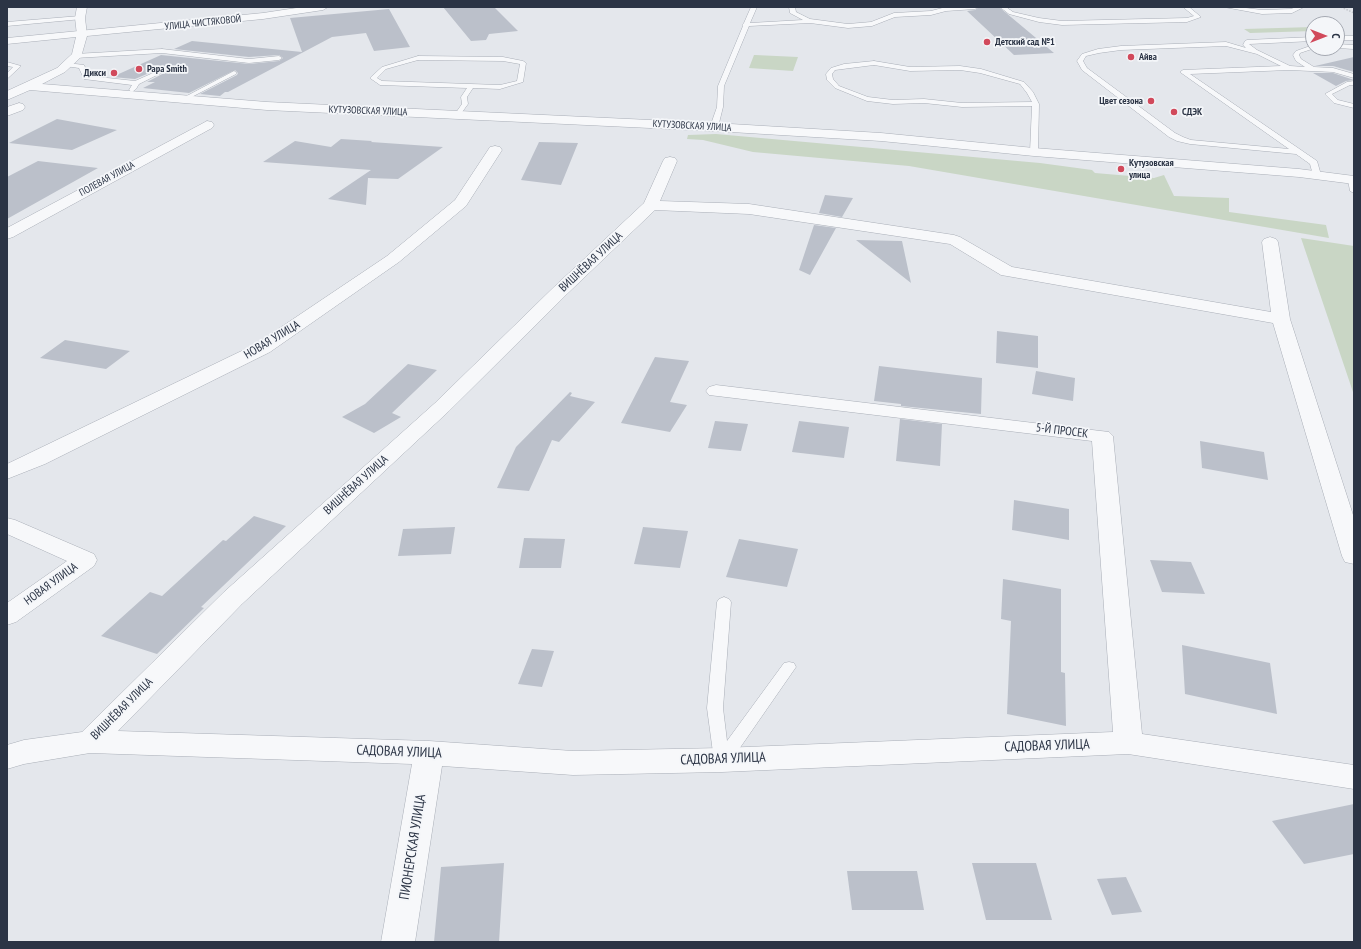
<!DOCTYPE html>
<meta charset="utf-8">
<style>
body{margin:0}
#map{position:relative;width:1361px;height:949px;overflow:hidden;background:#e4e7ec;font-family:"PT Sans Narrow",sans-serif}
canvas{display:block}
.frame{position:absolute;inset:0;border:8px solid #2b3445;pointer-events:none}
.north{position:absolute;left:1305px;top:16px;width:40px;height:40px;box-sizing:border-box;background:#f4f6f9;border:1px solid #a4a8b1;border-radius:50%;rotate:90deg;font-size:11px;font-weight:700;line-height:16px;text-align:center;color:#2b3445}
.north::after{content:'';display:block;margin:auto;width:14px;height:18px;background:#d1495b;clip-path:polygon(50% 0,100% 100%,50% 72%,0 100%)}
</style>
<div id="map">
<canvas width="1361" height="949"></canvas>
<div class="frame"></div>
<div class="north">С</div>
</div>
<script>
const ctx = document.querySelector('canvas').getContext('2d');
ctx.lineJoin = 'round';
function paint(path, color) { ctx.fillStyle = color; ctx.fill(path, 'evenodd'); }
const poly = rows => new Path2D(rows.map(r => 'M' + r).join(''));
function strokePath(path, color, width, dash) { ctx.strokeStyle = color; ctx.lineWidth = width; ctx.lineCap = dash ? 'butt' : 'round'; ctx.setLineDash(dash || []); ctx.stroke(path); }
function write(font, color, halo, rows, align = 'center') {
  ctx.font = font + ' "PT Sans Narrow",sans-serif'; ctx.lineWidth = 3.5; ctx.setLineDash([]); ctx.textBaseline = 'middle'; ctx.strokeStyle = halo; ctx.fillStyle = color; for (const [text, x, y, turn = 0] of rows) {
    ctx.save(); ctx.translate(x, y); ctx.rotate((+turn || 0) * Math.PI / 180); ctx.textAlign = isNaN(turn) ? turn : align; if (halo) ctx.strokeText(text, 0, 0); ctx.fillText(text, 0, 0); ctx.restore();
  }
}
const green = poly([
 [1313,27,1313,31,1250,33,1244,29],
 [754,55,755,55,798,57,793,71,749,68],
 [716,134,1040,163,1092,170,1095,173,1154,178,1164,175,1174,196,1229,198,1229,212,1326,225,1329,238,909,166,753,152,703,140,687,139,688,135],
 [1301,238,1354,246,1354,395]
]);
const building = poly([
 [443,7,494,7,518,31,489,34,486,40,471,41],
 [979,7,999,7,1054,53,1014,55,967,11,975,10],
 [389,9,410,47,374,51,366,33,332,37,228,92,225,92,220,96,200,94,237,75,238,73,235,70,189,93,143,88,155,82,147,82,168,71,167,69,161,68,135,79,112,77,161,55,249,64,279,61,283,58,279,55,249,57,174,49,192,41,302,52,290,18],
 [1354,57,1354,72,1333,66,1315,66],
 [1313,73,1333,73,1354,80,1346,81,1336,86],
 [57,119,117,130,72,150,9,143],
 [341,139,372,141,371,142,443,147,398,179,368,178,366,205,328,199,371,170,263,162,295,141,331,147],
 [539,142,578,143,561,185,521,180],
 [38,161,98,168,7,219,7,177],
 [825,195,853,198,842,217,819,213],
 [814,225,836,228,810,275,799,270],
 [856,240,902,241,911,283],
 [997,331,1038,336,1038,368,996,363],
 [65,340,130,351,106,369,40,358],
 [655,357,689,361,670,402,687,405,670,432,621,423],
 [408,364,437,370,392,413,401,417,374,433,342,417,365,404],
 [879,366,982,378,981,414,901,406,901,404,874,401],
 [1036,371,1075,378,1073,401,1032,394],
 [570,392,572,393,570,396,595,402,559,442,552,440,529,491,497,488,516,447],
 [900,419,942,424,940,466,896,461],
 [715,421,748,424,741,451,708,448],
 [799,421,849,427,844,458,792,452],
 [1200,441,1264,452,1268,480,1202,468],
 [1014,500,1069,509,1069,540,1012,530],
 [254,516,286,526,201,607,204,608,157,654,101,636,150,592,162,596,223,540,226,541],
 [455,527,451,554,398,556,403,529],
 [643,527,688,531,680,568,634,564],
 [524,538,565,539,561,568,519,568],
 [739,539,798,549,787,587,726,577],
 [1150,560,1191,562,1205,594,1162,592],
 [1003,579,1061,589,1061,672,1065,673,1066,726,1007,714,1011,621,1001,619],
 [1182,645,1270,663,1277,714,1185,694],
 [532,649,554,651,542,687,518,684],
 [1354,804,1354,854,1304,864,1272,821],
 [504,863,499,942,434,942,441,867],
 [972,863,1036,863,1052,920,986,920],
 [847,871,917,871,924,910,852,910],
 [1126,877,1142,912,1112,915,1097,879]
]);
const path = poly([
 [1341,7,1354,13]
]);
const service = poly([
 [751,7,757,7,750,23,803,20,790,13,789,7,795,7,796,12,810,19,848,24,871,22,894,13,931,11,946,7,978,7,975,9,946,11,931,15,895,17,872,26,848,28,810,23,749,26,724,86,723,107,718,127,717,129,711,129,710,127,717,107,718,86,743,26,742,25,744,23,751,7],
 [1000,7,1006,7,1013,12,1039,18,1062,21,1187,18,1194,16,1183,7,1189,7,1201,17,1187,22,1062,25,1039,22,1009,14,1000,7],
 [1224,7,1238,7,1262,10,1291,9,1296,7,1304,7,1292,13,1262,14,1224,7],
 [80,16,83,18,82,19,7,26,7,22,80,16],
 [1337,36,1354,36,1354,40,1337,40,1337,36],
 [1313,37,1313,41,1249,44,1257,50,1290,66,1305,67,1296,61,1293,55,1296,51,1313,45,1313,48,1315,48,1300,53,1299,55,1301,59,1314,67,1333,68,1354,74,1354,78,1333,72,1289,70,1190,74,1317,161,1321,175,1317,177,1313,175,1310,164,1296,154,1190,144,1177,141,1169,137,1082,70,1077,61,1082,54,1098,49,1121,46,1226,42,1246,48,1243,45,1245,41,1247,40,1313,37],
 [1226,46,1257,54,1281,66,1183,70,1180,72,1289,149,1191,140,1183,137,1175,133,1087,68,1083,61,1086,56,1099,53,1121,50,1226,46],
 [1337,44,1354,45,1354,49,1337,48,1337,44],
 [162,49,249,59,279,56,282,58,279,60,249,63,162,53,75,58,72,56,75,54,162,49],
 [418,56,503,57,523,61,526,63,523,82,500,89,473,88,467,97,468,104,460,115,458,116,455,114,462,104,461,97,467,88,380,85,370,78,382,67,418,56],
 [418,60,503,61,520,64,517,81,500,85,382,81,377,78,386,69,418,60],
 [874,61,910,67,960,66,981,69,1024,82,1033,92,1039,104,1038,152,1034,154,1030,152,1032,106,962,107,924,103,893,104,867,101,835,88,827,80,826,74,831,68,844,64,874,61],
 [874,65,910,71,960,70,980,73,1020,84,1027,93,1032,102,962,103,924,99,893,100,868,97,839,86,833,79,832,74,835,70,874,65],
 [7,62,21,66,7,79,7,73,13,67,7,66,7,62],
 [67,63,84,65,89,76,135,81,162,69,167,70,139,84,136,89,132,92,129,90,132,85,84,79,79,68,65,66,65,64,67,63],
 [234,71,237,73,236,74,184,101,179,100,234,71],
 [1354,81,1354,85,1350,85,1332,94,1338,100,1354,104,1354,108,1334,103,1325,94,1347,82,1354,81],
 [1349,178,1354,178,1354,193,1350,191,1348,180,1349,178],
 [724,597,729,599,731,602,723,708,727,741,784,663,789,662,794,663,796,667,728,765,722,766,716,765,714,760,707,708,717,602,719,599,724,597]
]);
const minor = poly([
 [77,7,87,7,85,18,87,35,82,38,77,35,75,18,77,7],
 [19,103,23,104,25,107,23,110,7,116,7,107,19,103],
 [207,121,212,122,214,125,212,128,13,237,7,239,7,228,207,121],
 [495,146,500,147,502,150,466,206,399,262,270,352,45,464,7,479,7,464,256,344,387,256,455,200,490,147,495,146],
 [670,157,675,158,677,161,660,201,749,204,954,235,960,237,1012,267,1271,312,1262,242,1264,239,1270,237,1276,239,1278,242,1290,319,1354,518,1354,564,1345,562,1342,556,1273,323,1007,276,1001,275,950,244,749,214,655,210,567,294,449,411,242,604,118,731,429,741,573,751,722,748,1113,732,1092,441,709,395,706,391,709,387,716,385,1109,432,1113,436,1142,734,1354,765,1354,789,1128,754,722,772,573,775,442,766,415,942,381,942,412,764,90,753,24,764,7,769,7,745,24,740,82,732,224,592,435,403,555,286,644,203,663,161,665,158,670,157],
 [7,518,15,520,94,554,97,560,94,566,16,622,7,625,7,603,67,561,7,534,7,518]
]);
const tertiary = poly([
 [303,7,328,7,323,10,263,19,87,36,81,57,65,72,42,84,267,102,714,123,881,133,1034,148,1299,169,1354,176,1354,184,1299,177,1034,156,881,141,714,131,267,110,30,90,7,100,7,91,57,68,72,54,76,37,7,44,7,38,263,13,303,7]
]);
const markers = [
 [987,42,4,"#d1495b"],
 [1131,57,4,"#d1495b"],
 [139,69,4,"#d1495b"],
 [114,73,4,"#d1495b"],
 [1151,101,4,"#d1495b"],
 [1174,112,4,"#d1495b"],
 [1121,169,4,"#d1495b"]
];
const farStreetnames = [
 ["УЛИЦА ЧИСТЯКОВОЙ",203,23,-6],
 ["КУТУЗОВСКАЯ УЛИЦА",368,111,2],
 ["КУТУЗОВСКАЯ УЛИЦА",692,126,3],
 ["ПОЛЕВАЯ УЛИЦА",107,179,-29]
];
const farPoinames = [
 ["Детский сад №1",995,42],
 ["Айва",1139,57],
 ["Papa Smith",147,69],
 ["Дикси",106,73,"right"],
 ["Цвет сезона",1143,101,"right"],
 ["СДЭК",1182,112],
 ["Кутузовская",1129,163],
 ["улица",1129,175]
];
const streetNames = [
 ["ВИШНЁВАЯ УЛИЦА",591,262,-43],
 ["НОВАЯ УЛИЦА",272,340,-31],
 ["5-Й ПРОСЕК",1062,431,7],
 ["ВИШНЁВАЯ УЛИЦА",356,485,-42],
 ["НОВАЯ УЛИЦА",51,584,-36],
 ["ВИШНЁВАЯ УЛИЦА",122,709,-45]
];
const nearStreetnames = [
 ["САДОВАЯ УЛИЦА",1047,746,-2],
 ["САДОВАЯ УЛИЦА",399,752,2],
 ["САДОВАЯ УЛИЦА",723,759,-2],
 ["ПИОНЕРСКАЯ УЛИЦА",413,847,-81]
];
paint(green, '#c9d6c5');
paint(building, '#bbc0ca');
strokePath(service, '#a9aeb7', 1);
strokePath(minor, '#a9aeb7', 1);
strokePath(tertiary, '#a9aeb7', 1);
strokePath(path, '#c2c5cb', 1.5, [1.5, 1.5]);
paint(service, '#f7f8fa');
paint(minor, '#f7f8fa');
paint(tertiary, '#f7f8fa');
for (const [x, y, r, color] of markers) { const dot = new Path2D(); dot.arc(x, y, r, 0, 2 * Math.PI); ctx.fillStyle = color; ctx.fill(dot); strokePath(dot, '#f4f6f9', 1.5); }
write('10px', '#2b3445', '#f4f6f9', farStreetnames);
write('bold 10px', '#2b3445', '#f4f6f9', farPoinames, 'left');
write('12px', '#2b3445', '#f4f6f9', streetNames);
write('14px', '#2b3445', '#f4f6f9', nearStreetnames);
</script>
